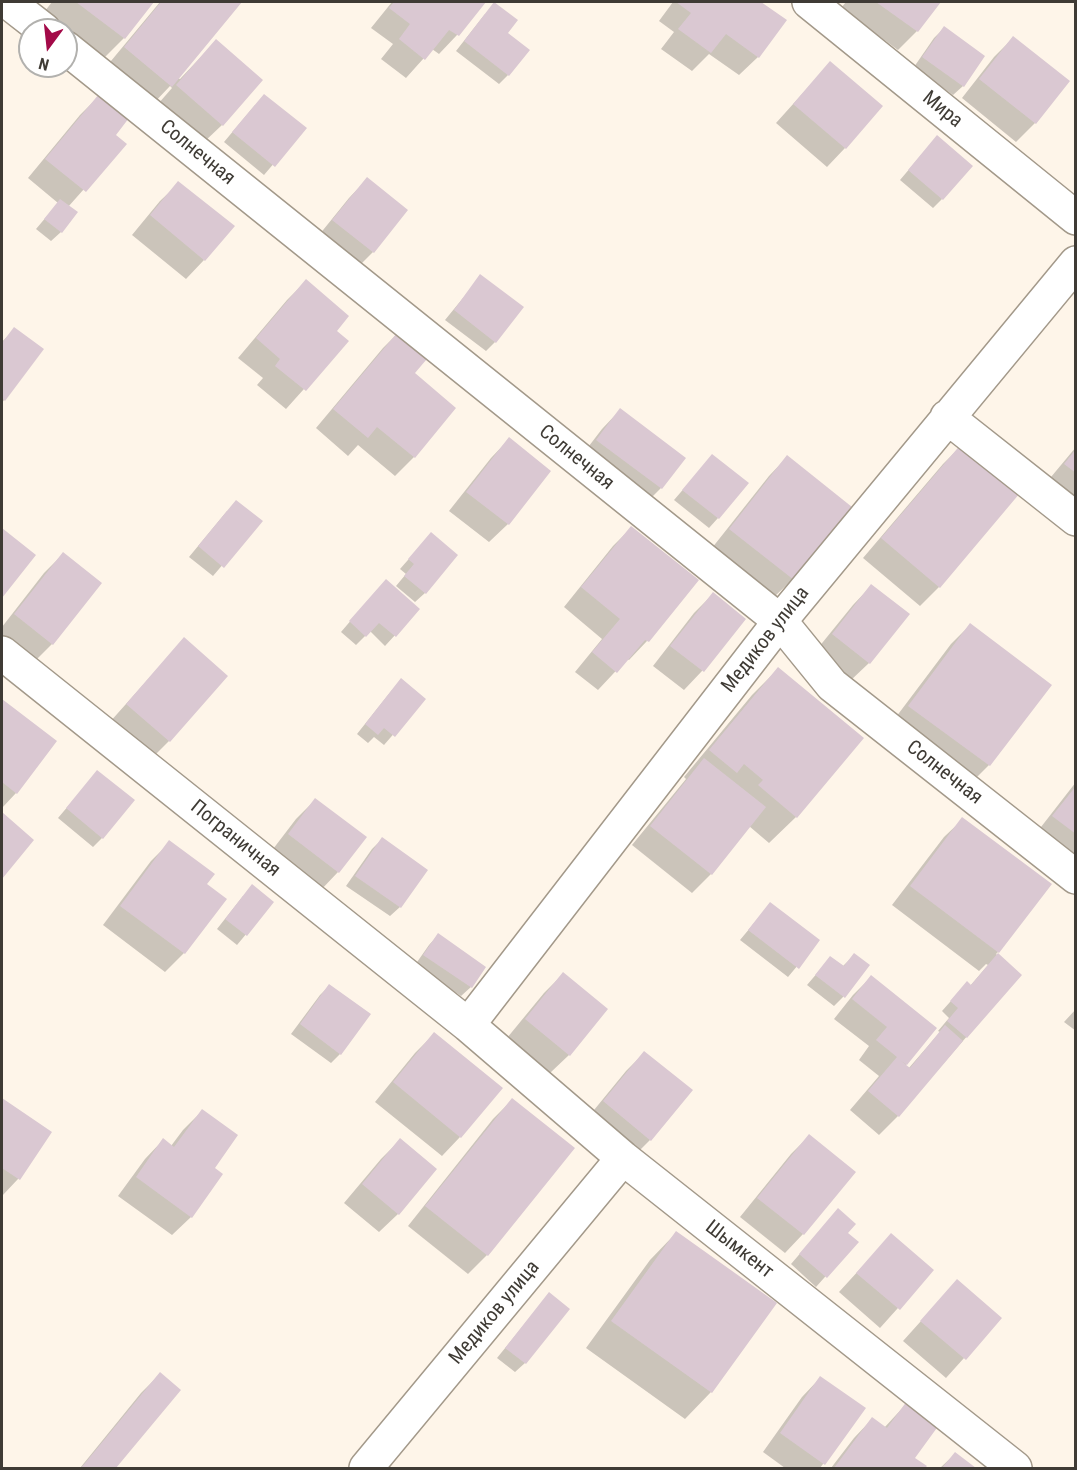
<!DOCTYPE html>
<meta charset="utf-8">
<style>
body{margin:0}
#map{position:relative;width:1077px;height:1470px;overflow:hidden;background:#fef5e9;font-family:"Roboto Condensed",sans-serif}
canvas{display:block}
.frame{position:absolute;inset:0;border:3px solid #3f3b35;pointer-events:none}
.north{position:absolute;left:18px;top:18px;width:60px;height:60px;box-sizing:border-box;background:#fff;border:2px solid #b2b1ae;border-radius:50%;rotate:195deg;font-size:16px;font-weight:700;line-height:24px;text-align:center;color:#3f3b35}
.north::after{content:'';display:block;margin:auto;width:21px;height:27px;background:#a30a48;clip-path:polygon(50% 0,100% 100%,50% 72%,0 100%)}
</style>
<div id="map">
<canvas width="1077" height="1470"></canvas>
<div class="frame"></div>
<div class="north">N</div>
</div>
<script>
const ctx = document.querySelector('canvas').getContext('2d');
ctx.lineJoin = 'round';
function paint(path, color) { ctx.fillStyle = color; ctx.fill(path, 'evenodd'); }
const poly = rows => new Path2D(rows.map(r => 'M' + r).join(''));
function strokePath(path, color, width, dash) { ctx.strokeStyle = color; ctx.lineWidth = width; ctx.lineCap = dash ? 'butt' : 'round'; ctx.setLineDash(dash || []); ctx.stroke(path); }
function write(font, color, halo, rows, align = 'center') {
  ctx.font = font + ' "Roboto Condensed",sans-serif'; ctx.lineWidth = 4.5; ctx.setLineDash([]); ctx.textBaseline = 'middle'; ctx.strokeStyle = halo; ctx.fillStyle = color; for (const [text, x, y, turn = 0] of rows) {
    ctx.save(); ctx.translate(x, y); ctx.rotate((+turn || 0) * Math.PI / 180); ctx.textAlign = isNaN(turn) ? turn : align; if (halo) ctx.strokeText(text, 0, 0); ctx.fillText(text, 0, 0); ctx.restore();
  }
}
const shadow = poly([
 [52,2,152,2,124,38,105,57,45,11],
 [160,2,240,2,178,78,180,79,216,41,222,125,203,143,158,104,172,88,170,86,152,105,106,67],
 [392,2,484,2,457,35,439,54,432,49,406,78,381,59,393,44,371,28],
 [673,2,758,2,784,21,758,57,739,75,709,54,692,71,661,49,674,32,659,21],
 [846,2,939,2,917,31,898,50,841,8],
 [485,14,506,33,508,75,499,84,456,51],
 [944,28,963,86,953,95,914,67,934,38],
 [1013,38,1068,82,1035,123,1016,142,962,98,994,57],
 [830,63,845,148,827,167,776,123],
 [99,96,113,135,124,144,68,207,61,232,51,241,36,229,58,203,28,178,80,115],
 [255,105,304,128,264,175,224,142],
 [928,147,942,199,933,208,900,180],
 [367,179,373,252,354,271,315,240,349,198],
 [179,183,204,260,186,279,132,235,160,201],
 [481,276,495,342,486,351,445,320],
 [306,281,335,331,347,341,286,409,257,385,263,378,238,358,287,300],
 [14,329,4,400,2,403,2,342],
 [402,329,413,373,454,409,414,457,395,476,358,445,348,456,316,428,383,348],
 [620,410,684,458,661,488,642,507,579,459,602,429],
 [509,439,508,524,489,542,449,511,491,458],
 [962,445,939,587,920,606,863,558,943,464],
 [1076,447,1076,506,1046,483],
 [712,456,718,518,709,528,674,500],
 [787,457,793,579,774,597,712,548,769,476],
 [227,511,260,521,213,576,189,557],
 [631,528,697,580,647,641,629,660,627,659,598,690,575,672,602,639,564,607,613,546],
 [2,530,33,555,2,596],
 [422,544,425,593,415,602,396,586,406,574,400,569],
 [63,554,100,584,52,644,33,663,2,638,2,627,44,573],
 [871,586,869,663,850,681,814,653,853,605],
 [377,590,418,610,385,646,370,631,356,645,341,632],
 [713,594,744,620,702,671,684,690,653,666,694,613],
 [970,625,1050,685,989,765,970,784,890,725,951,644],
 [184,639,169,741,150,760,109,723],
 [778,669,796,817,769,843,749,826,711,874,692,893,632,845,686,779,684,777,752,695],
 [392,690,424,699,384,745,374,737,368,743,357,734],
 [2,701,55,741,16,793,2,808],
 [97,772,102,838,93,847,58,818],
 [1076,782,1076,865,1034,836],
 [315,800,338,872,320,891,270,853,296,819],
 [2,814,32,840,2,877],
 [963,819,998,952,996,954,1020,975,898,1116,879,1135,850,1110,879,1076,859,1060,869,1046,834,1019,853,995,871,977,935,1028,905,1066,908,1069,940,1032,938,1031,949,1018,942,1011,958,993,970,986,988,965,986,964,979,971,892,905,944,837],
 [382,839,400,907,390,916,346,886,372,849],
 [170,842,205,885,184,953,165,972,103,925,151,861],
 [243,896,272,903,237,945,217,929],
 [770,904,818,941,788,977,740,940],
 [438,935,471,987,461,996,415,965,429,945],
 [854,955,843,997,834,1006,807,985,830,958,842,967],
 [563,974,569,1055,550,1073,507,1038,544,993],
 [329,986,340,1054,331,1063,291,1034,320,995],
 [1076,1009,1076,1031,1064,1022],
 [434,1034,460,1137,442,1156,375,1102,415,1053],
 [644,1053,691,1090,650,1140,631,1159,585,1121,626,1071],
 [2,1099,50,1132,18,1179,2,1196],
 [512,1100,573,1148,487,1255,468,1274,408,1226,493,1119],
 [202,1111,213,1168,191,1217,172,1235,118,1196,145,1159,163,1140,171,1146,183,1130],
 [809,1136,803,1234,785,1253,740,1217,791,1154],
 [400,1140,398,1214,379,1232,344,1203,381,1159],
 [829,1220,856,1242,816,1287,791,1264],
 [676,1233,711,1392,685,1419,586,1348,650,1260],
 [891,1235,932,1270,880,1328,839,1292],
 [957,1281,1000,1318,946,1378,903,1341],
 [549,1294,525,1363,515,1372,497,1358],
 [160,1374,179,1390,114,1468,80,1468,141,1393],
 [820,1378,864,1409,820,1468,785,1468,763,1452,802,1397],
 [907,1403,913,1458,925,1466,923,1468,831,1468,854,1438,872,1419,884,1428],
 [955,1454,974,1468,940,1468]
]);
const building = poly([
 [76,2,154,2,125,39],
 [161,2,242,2,172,87,124,47],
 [394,2,486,2,459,36,449,30,425,60,399,39,410,24,389,8],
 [494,2,518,20,508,33,530,50,509,76,464,41],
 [676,2,761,2,787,20,759,58,726,34,711,53,678,29,691,13],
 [876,2,941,2,918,32],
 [944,26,985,56,964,87,922,57],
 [1013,36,1070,81,1036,124,979,79],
 [216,39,263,80,223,126,176,85],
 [830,61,883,106,846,149,793,104],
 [99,94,129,118,116,135,127,144,86,192,45,159],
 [264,94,307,128,275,167,232,132],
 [937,135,973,166,943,200,908,170],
 [367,177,408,210,374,253,332,220],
 [178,181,235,226,205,261,150,215],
 [60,199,78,212,62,233,44,219],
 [480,274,524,307,496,343,454,310],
 [306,279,349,316,337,331,349,341,306,391,275,366,280,359,256,338],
 [14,327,44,349,5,401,2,398,2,343],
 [402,327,432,353,415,373,456,408,415,458,377,427,368,438,333,409],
 [620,408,686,458,662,489,596,440],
 [509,437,551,471,509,525,466,492],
 [962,443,1020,493,940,588,881,538],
 [1076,449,1076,473,1064,464],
 [712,454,749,483,719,519,682,490],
 [787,455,852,507,794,580,729,529],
 [236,500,263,521,224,568,198,546],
 [631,526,699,580,649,642,645,640,617,673,592,652,620,619,581,587],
 [2,528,36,555,2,598],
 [431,532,458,555,426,594,404,576,414,564,408,559],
 [63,552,102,583,53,645,14,614],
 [386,579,420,609,396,637,379,623,366,637,349,621],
 [871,584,910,614,870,664,832,634],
 [713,592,746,619,704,672,670,646],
 [970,623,1052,685,990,766,908,706],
 [184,637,228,676,170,742,126,704],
 [778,667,864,738,797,818,758,785,763,780,744,764,737,773,709,750],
 [401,678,426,699,395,737,384,728,378,735,365,724],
 [2,699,57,741,17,794,2,782],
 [704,758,766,807,712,875,650,826],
 [97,770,135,800,103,839,66,808],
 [1076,786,1076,834,1052,816],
 [315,798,367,837,339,873,288,834],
 [2,812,34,840,2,879],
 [962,817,1052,884,999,953,910,886],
 [382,837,428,870,401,908,355,876],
 [169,840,215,874,207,884,227,899,185,954,120,906],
 [252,884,274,902,247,936,225,919],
 [770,902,820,940,799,969,748,930],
 [438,933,486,967,472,988,423,955],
 [854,953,870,965,845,998,815,975,830,956,844,966],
 [998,953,1022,975,967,1038,947,1021,958,1008,950,1001,967,981,971,985],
 [563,972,608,1009,570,1056,525,1019],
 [871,975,937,1028,907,1065,900,1060,910,1068,945,1025,963,1041,899,1117,868,1091,897,1057,876,1040,887,1027,852,999],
 [329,984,371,1014,341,1055,300,1024],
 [434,1032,503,1088,461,1138,393,1082],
 [644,1051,693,1090,651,1141,603,1101],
 [2,1098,52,1132,20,1180,2,1168],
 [512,1098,575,1148,488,1256,425,1206],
 [202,1109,238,1135,215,1168,223,1174,192,1218,136,1177,163,1138,174,1147],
 [809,1134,856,1172,804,1235,757,1198],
 [400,1138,437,1169,399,1215,362,1184],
 [838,1208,856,1224,848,1233,859,1242,827,1278,799,1254],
 [676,1231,777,1303,712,1393,611,1321],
 [891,1233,934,1270,900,1310,856,1273],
 [957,1279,1002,1318,966,1360,920,1321],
 [549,1292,570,1309,526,1364,505,1348],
 [160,1372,181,1390,116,1468,81,1468],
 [820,1376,866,1408,825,1465,780,1433],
 [907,1401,939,1425,915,1458,927,1466,925,1468,834,1468,872,1417,887,1428],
 [955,1452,976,1468,942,1468]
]);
const street = poly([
 [8,2,44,30],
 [809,2,1076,218],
 [66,48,780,621,832,685,1076,877],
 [947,417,1076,519],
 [2,653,468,1025,623,1158,1015,1468],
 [468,1025,780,621,1076,263],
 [366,1468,623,1158]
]);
const streetNames = [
 ["Мира",942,110,39],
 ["Солнечная",197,153,39],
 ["Солнечная",576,458,39],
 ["Медиков улица",766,640,-52],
 ["Солнечная",944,773,38],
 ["Пограничная",235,839,39],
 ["Шымкент",739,1250,38],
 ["Медиков улица",495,1313,-50]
];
paint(shadow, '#0003');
paint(building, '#dac8d2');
strokePath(street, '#a3998a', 36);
strokePath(street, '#fff', 33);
write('20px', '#3f3b35', '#fff', streetNames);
</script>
